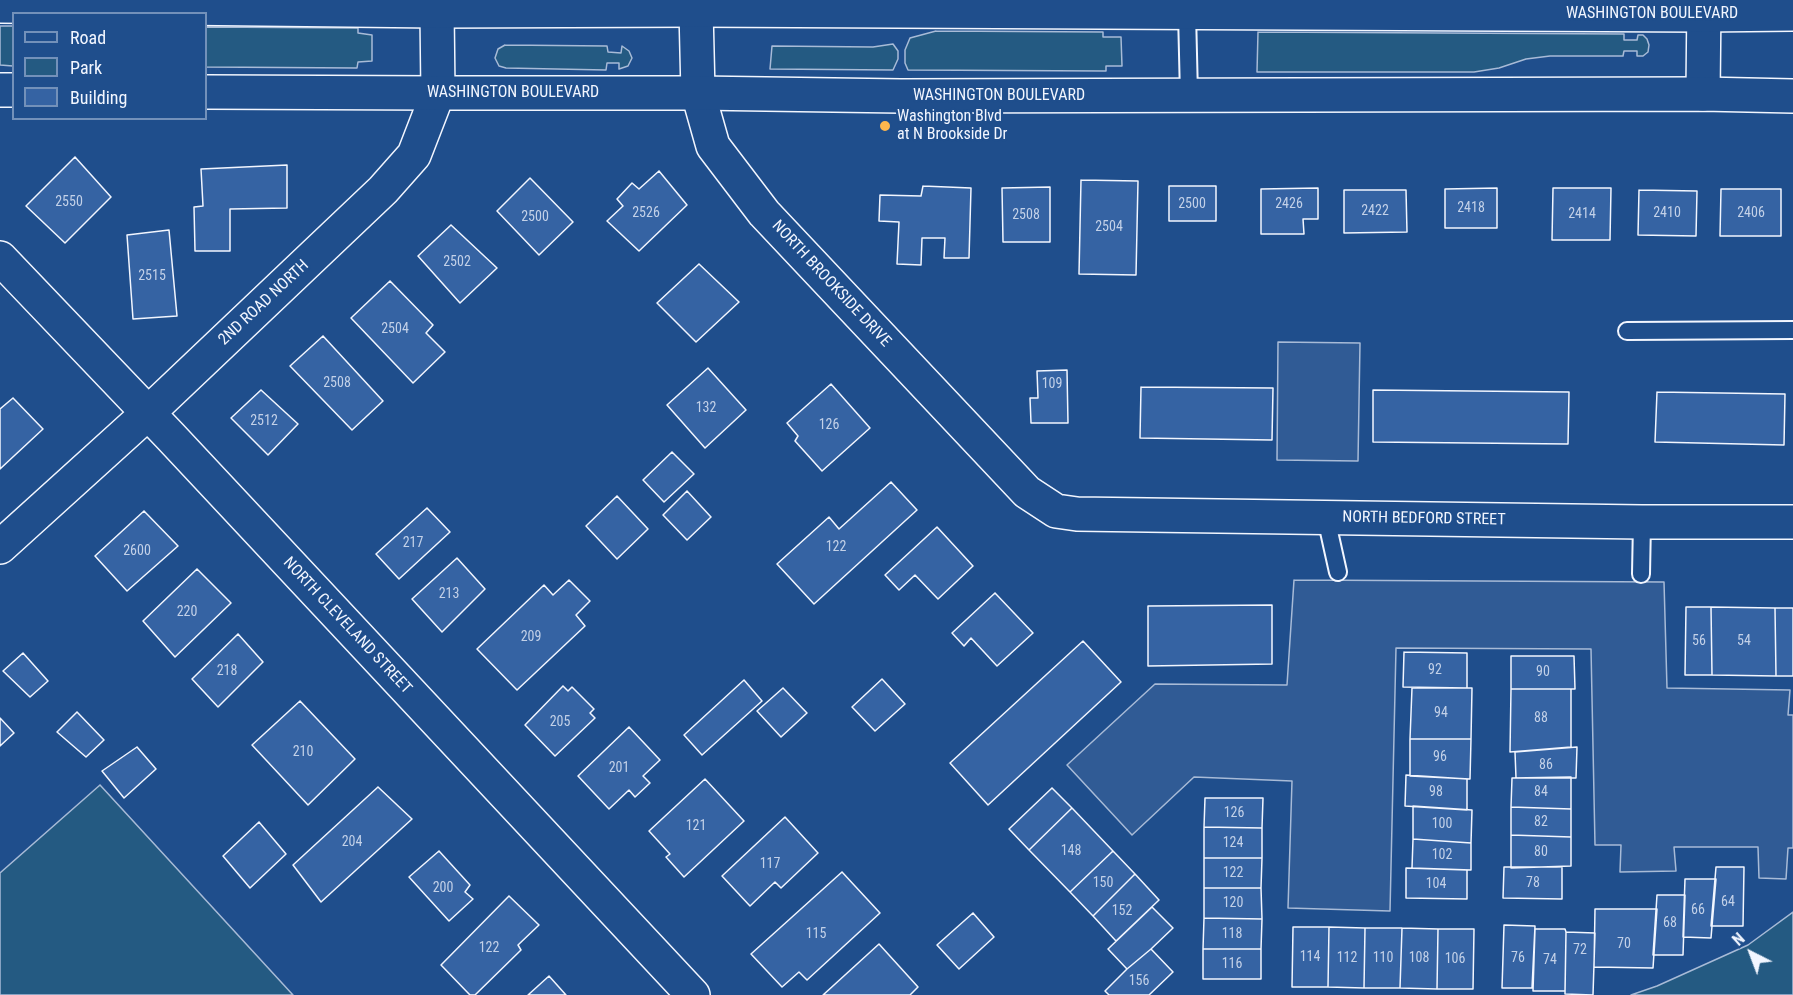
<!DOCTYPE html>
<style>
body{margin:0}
#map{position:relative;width:1793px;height:995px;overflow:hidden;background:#1f4e8c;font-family:"Roboto Condensed",sans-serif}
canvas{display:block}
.legend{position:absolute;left:12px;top:12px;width:195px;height:108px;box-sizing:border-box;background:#1f4e8c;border:2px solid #7391ba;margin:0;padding:8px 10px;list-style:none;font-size:18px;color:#f2f6ff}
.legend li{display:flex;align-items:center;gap:12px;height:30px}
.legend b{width:30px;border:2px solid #7391ba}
.north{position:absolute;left:1721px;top:923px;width:60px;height:60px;-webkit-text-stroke:4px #1f4e8c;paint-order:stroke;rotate:318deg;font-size:16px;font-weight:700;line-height:24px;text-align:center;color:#f2f6ff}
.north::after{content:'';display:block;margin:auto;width:21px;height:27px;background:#f2f6ff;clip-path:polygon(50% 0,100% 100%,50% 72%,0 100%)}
</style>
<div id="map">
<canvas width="1793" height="995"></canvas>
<ul class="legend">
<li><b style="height:8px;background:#1f4e8c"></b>Road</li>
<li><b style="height:16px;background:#245a82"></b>Park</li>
<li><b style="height:16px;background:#3563a3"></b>Building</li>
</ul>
<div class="north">N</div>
</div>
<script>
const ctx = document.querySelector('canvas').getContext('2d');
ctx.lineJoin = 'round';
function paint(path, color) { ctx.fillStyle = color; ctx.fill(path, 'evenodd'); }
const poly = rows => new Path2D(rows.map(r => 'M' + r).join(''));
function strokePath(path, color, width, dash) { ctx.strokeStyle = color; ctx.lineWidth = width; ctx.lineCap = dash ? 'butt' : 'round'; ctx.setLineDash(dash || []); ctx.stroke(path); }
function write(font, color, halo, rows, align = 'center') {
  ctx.font = font + ' "Roboto Condensed",sans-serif'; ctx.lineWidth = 4.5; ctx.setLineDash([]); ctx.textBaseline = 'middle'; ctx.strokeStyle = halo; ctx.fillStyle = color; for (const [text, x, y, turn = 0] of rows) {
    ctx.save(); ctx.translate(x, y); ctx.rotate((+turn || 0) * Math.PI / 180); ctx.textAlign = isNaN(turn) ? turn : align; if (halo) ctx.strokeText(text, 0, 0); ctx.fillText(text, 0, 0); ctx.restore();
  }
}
const green = poly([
 [0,26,13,26,13,66,0,65,0,26],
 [206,27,358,28,358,33,372,35,372,61,358,62,357,68,206,67,206,27],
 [936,31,1103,32,1103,37,1121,37,1122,66,1106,66,1106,71,908,70,905,63,905,50,910,38,936,31],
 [1258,32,1624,34,1624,40,1637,40,1638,35,1643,35,1647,39,1649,45,1648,52,1643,56,1637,56,1637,51,1624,51,1623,56,1550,56,1526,59,1499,68,1474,72,1257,72,1258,32],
 [893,44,898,51,898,59,893,70,770,69,772,46,873,47,893,44],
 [505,45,607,46,608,52,621,53,622,46,629,51,632,58,628,66,619,69,619,63,607,63,606,70,506,68,499,66,495,58,498,49,505,45],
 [100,785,293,995,0,995,0,873,100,785],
 [1793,912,1793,995,1631,995,1657,986,1748,945,1793,912]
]);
const parking = poly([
 [1278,342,1360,343,1358,461,1277,460,1278,342],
 [1294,580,1664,582,1667,688,1790,690,1788,715,1793,715,1793,848,1788,848,1786,879,1759,878,1758,847,1674,847,1676,871,1620,872,1621,845,1595,845,1591,649,1396,648,1390,911,1288,908,1292,781,1194,777,1132,835,1067,765,1155,684,1287,685,1294,580]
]);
const building = poly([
 [75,157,111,197,65,243,26,206,75,157],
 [287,165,287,208,230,209,230,251,195,251,194,207,203,206,201,169,287,165],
 [659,171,687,205,639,251,607,221,623,206,617,199,632,183,639,189,659,171],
 [530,178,573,222,539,255,497,211,530,178],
 [1081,180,1138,181,1136,275,1079,274,1081,180],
 [923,186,971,188,969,258,944,258,945,238,922,238,921,265,897,264,899,222,879,221,880,195,921,196,923,186],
 [1169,186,1216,186,1216,221,1169,221,1169,186],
 [1050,187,1050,242,1003,242,1002,188,1050,187],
 [1318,188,1318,219,1303,219,1304,234,1261,234,1261,189,1318,188],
 [1497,188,1497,228,1445,228,1445,189,1497,188],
 [1553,188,1611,188,1610,240,1552,240,1553,188],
 [1721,189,1781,189,1781,236,1720,236,1721,189],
 [1344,190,1406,190,1407,232,1344,233,1344,190],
 [1639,190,1697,191,1696,236,1638,235,1639,190],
 [451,225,497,268,460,303,418,256,451,225],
 [169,230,177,316,133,319,127,235,169,230],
 [699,264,739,302,696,342,657,303,699,264],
 [390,281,433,325,426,333,445,352,413,383,351,318,390,281],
 [323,336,383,401,352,430,290,366,323,336],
 [708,368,746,410,705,448,667,405,708,368],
 [1067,370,1068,423,1031,423,1030,398,1038,398,1037,371,1067,370],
 [831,384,870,428,822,471,795,441,798,436,787,423,831,384],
 [1141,387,1273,388,1272,440,1140,438,1141,387],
 [261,390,298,424,268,455,231,418,261,390],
 [1373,390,1569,392,1568,444,1373,442,1373,390],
 [1657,392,1785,394,1784,445,1655,442,1657,392],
 [13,398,43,429,0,469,0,409,13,398],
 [672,452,694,474,664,502,643,480,672,452],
 [891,482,917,510,814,604,777,564,829,517,839,529,891,482],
 [687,491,711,517,687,540,663,515,687,491],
 [617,496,648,529,617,559,586,526,617,496],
 [427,508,450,532,399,579,376,554,427,508],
 [144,511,178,546,127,591,95,556,144,511],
 [937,527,973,566,938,599,915,575,899,590,885,575,937,527],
 [457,558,485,589,442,632,412,599,457,558],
 [197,569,231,603,175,657,143,621,197,569],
 [569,580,590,601,576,615,585,626,517,690,477,649,544,585,553,595,569,580],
 [995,593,1033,633,997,666,971,638,964,646,952,633,995,593],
 [1272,605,1272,664,1148,666,1148,606,1272,605],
 [1686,607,1711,607,1712,675,1685,675,1686,607],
 [1711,607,1775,608,1776,676,1712,675,1711,607],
 [1775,608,1793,608,1793,676,1776,676,1775,608],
 [238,634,263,662,218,707,192,679,238,634],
 [1083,641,1121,682,988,805,950,763,1083,641],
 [1404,652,1467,653,1467,688,1403,687,1404,652],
 [23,653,48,681,30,697,3,671,23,653],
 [1511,656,1574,656,1575,689,1511,689,1511,656],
 [882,679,905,704,875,731,852,707,882,679],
 [744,680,762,701,702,755,684,735,744,680],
 [563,686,568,691,572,687,594,709,590,713,595,718,555,756,525,725,563,686],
 [783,688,807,713,781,737,757,711,783,688],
 [1412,688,1472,688,1471,739,1410,739,1412,688],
 [1511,689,1571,689,1571,747,1510,752,1511,689],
 [300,701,355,759,308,805,252,745,300,701],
 [77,712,104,740,86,757,57,732,77,712],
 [0,718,14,733,0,746,0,718],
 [629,727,660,760,643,776,650,783,635,797,629,790,609,809,578,776,629,727],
 [1410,739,1471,739,1470,779,1410,776,1410,739],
 [137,747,156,769,124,798,102,771,137,747],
 [1577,747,1576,778,1516,778,1515,752,1577,747],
 [1406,775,1467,779,1467,810,1405,806,1406,775],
 [1571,777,1571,809,1511,807,1512,778,1571,777],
 [705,779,744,821,684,877,666,857,670,854,649,831,705,779],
 [378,787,412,819,321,902,293,865,378,787],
 [1052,788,1072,808,1029,850,1009,829,1052,788],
 [1205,798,1263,798,1262,828,1204,827,1205,798],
 [1413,806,1472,810,1471,843,1413,839,1413,806],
 [1511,807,1571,809,1571,837,1511,835,1511,807],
 [1072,808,1113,851,1070,892,1029,850,1072,808],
 [785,817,818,853,781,888,775,882,750,906,722,876,785,817],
 [259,822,286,854,250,888,223,856,259,822],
 [1204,827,1262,828,1262,858,1204,858,1204,827],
 [1511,835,1571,837,1571,866,1511,868,1511,835],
 [1413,839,1471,843,1471,870,1412,868,1413,839],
 [439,851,470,885,465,892,473,899,449,921,409,877,439,851],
 [1113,851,1135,874,1093,916,1070,892,1113,851],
 [1204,858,1262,858,1261,888,1204,888,1204,858],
 [1504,867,1562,867,1562,899,1503,898,1504,867],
 [1716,867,1744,867,1743,926,1711,926,1716,867],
 [1406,868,1467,870,1467,899,1406,898,1406,868],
 [842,872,880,913,807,980,799,972,782,987,751,954,842,872],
 [1135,874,1159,900,1116,941,1093,916,1135,874],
 [1685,879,1716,879,1711,938,1683,937,1685,879],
 [1204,888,1261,888,1262,919,1204,918,1204,888],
 [1657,895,1685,895,1683,955,1653,955,1657,895],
 [509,896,539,925,518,945,521,950,475,995,470,995,441,965,509,896],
 [1152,907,1173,928,1151,949,1127,969,1108,949,1152,907],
 [1595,909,1657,909,1653,968,1594,967,1595,909],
 [973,913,994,937,959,969,937,945,973,913],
 [1204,918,1262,919,1261,949,1203,949,1204,918],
 [1504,925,1535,926,1532,988,1502,988,1504,925],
 [1293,927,1329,927,1328,987,1292,987,1293,927],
 [1329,927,1365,928,1364,988,1328,987,1329,927],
 [1365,928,1402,928,1400,988,1364,988,1365,928],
 [1402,928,1438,929,1437,989,1400,988,1402,928],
 [1438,929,1474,929,1473,989,1437,989,1438,929],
 [1535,929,1565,929,1566,932,1565,991,1533,991,1535,929],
 [1566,932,1595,933,1593,995,1565,994,1566,932],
 [879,944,918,987,910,995,823,995,879,944],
 [1151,949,1173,972,1149,995,1109,995,1105,991,1127,969,1151,949],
 [1203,949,1261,949,1261,979,1203,979,1203,949],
 [549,976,566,995,528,995,549,976]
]);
const service = poly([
 [1187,13,1189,95],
 [1627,331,1793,330],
 [1326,518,1338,572],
 [1641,574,1642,522]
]);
const minor = poly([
 [696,10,698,93,713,146,764,213,1027,492,1056,511,1077,514,1642,522,1793,522],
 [1703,94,1704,0],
 [0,258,171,437,693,995],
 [0,547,148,413,383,190,414,155,438,93,437,11]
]);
const primary = poly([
 [0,6,437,11,696,10,1704,15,1793,14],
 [0,90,14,90],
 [206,92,438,93,698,93,901,96,1703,94,1793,96]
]);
const markers = [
 [885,126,6,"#ffb74d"]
];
const numberNames = [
 ["2550",69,202],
 ["2500",1192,204],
 ["2426",1289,204],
 ["2418",1471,208],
 ["2422",1375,211],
 ["2526",646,213],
 ["2410",1667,213],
 ["2406",1751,213],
 ["2414",1582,214],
 ["2508",1026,215],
 ["2500",535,217],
 ["2504",1109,227],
 ["2502",457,262],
 ["2515",152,276],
 ["2504",395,329],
 ["2508",337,383],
 ["109",1052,384],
 ["132",706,408],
 ["2512",264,421],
 ["126",829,425],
 ["217",413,543],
 ["122",836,547],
 ["2600",137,551],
 ["213",449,594],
 ["220",187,612],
 ["209",531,637],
 ["56",1699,641],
 ["54",1744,641],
 ["92",1435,670],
 ["218",227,671],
 ["90",1543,672],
 ["94",1441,713],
 ["88",1541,718],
 ["205",560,722],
 ["210",303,752],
 ["96",1440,757],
 ["86",1546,765],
 ["201",619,768],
 ["98",1436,792],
 ["84",1541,792],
 ["126",1234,813],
 ["82",1541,822],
 ["100",1442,824],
 ["121",696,826],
 ["204",352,842],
 ["124",1233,843],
 ["148",1071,851],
 ["80",1541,852],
 ["102",1442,855],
 ["117",770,864],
 ["122",1233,873],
 ["150",1103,883],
 ["78",1533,883],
 ["104",1436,884],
 ["200",443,888],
 ["64",1728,902],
 ["120",1233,903],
 ["66",1698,910],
 ["152",1122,911],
 ["68",1670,923],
 ["115",816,934],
 ["118",1232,934],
 ["70",1624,944],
 ["122",489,948],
 ["72",1580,950],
 ["114",1310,957],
 ["112",1347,958],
 ["110",1383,958],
 ["108",1419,958],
 ["76",1518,958],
 ["106",1455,959],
 ["74",1550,960],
 ["116",1232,964],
 ["156",1139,981]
];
const streetNames = [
 ["WASHINGTON BOULEVARD",1652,14],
 ["WASHINGTON BOULEVARD",513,93],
 ["WASHINGTON BOULEVARD",999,96],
 ["NORTH BROOKSIDE DRIVE",831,284,47],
 ["2ND ROAD NORTH",264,303,-43],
 ["NORTH BEDFORD STREET",1424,519,1],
 ["NORTH CLEVELAND STREET",347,626,47]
];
const poiNames = [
 ["Washington Blvd",897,117],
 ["at N Brookside Dr",897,135]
];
paint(green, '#245a82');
strokePath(green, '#a8bbd7', 1.5);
paint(parking, '#305b95');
strokePath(parking, '#a8bbd7', 1.5);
paint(building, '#3563a3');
strokePath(building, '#f2f6ff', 1.5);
strokePath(service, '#f2f6ff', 20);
strokePath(minor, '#f2f6ff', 36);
strokePath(primary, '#f2f6ff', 36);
strokePath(service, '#1f4e8c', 16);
strokePath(minor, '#1f4e8c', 33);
strokePath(primary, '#1f4e8c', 33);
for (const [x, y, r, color] of markers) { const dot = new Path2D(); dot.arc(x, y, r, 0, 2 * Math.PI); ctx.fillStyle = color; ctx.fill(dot); strokePath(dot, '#1f4e8c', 2); }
write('14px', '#c3d1e8', null, numberNames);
write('16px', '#f2f6ff', '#1f4e8c', streetNames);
write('16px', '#f2f6ff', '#1f4e8c', poiNames, 'left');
</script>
